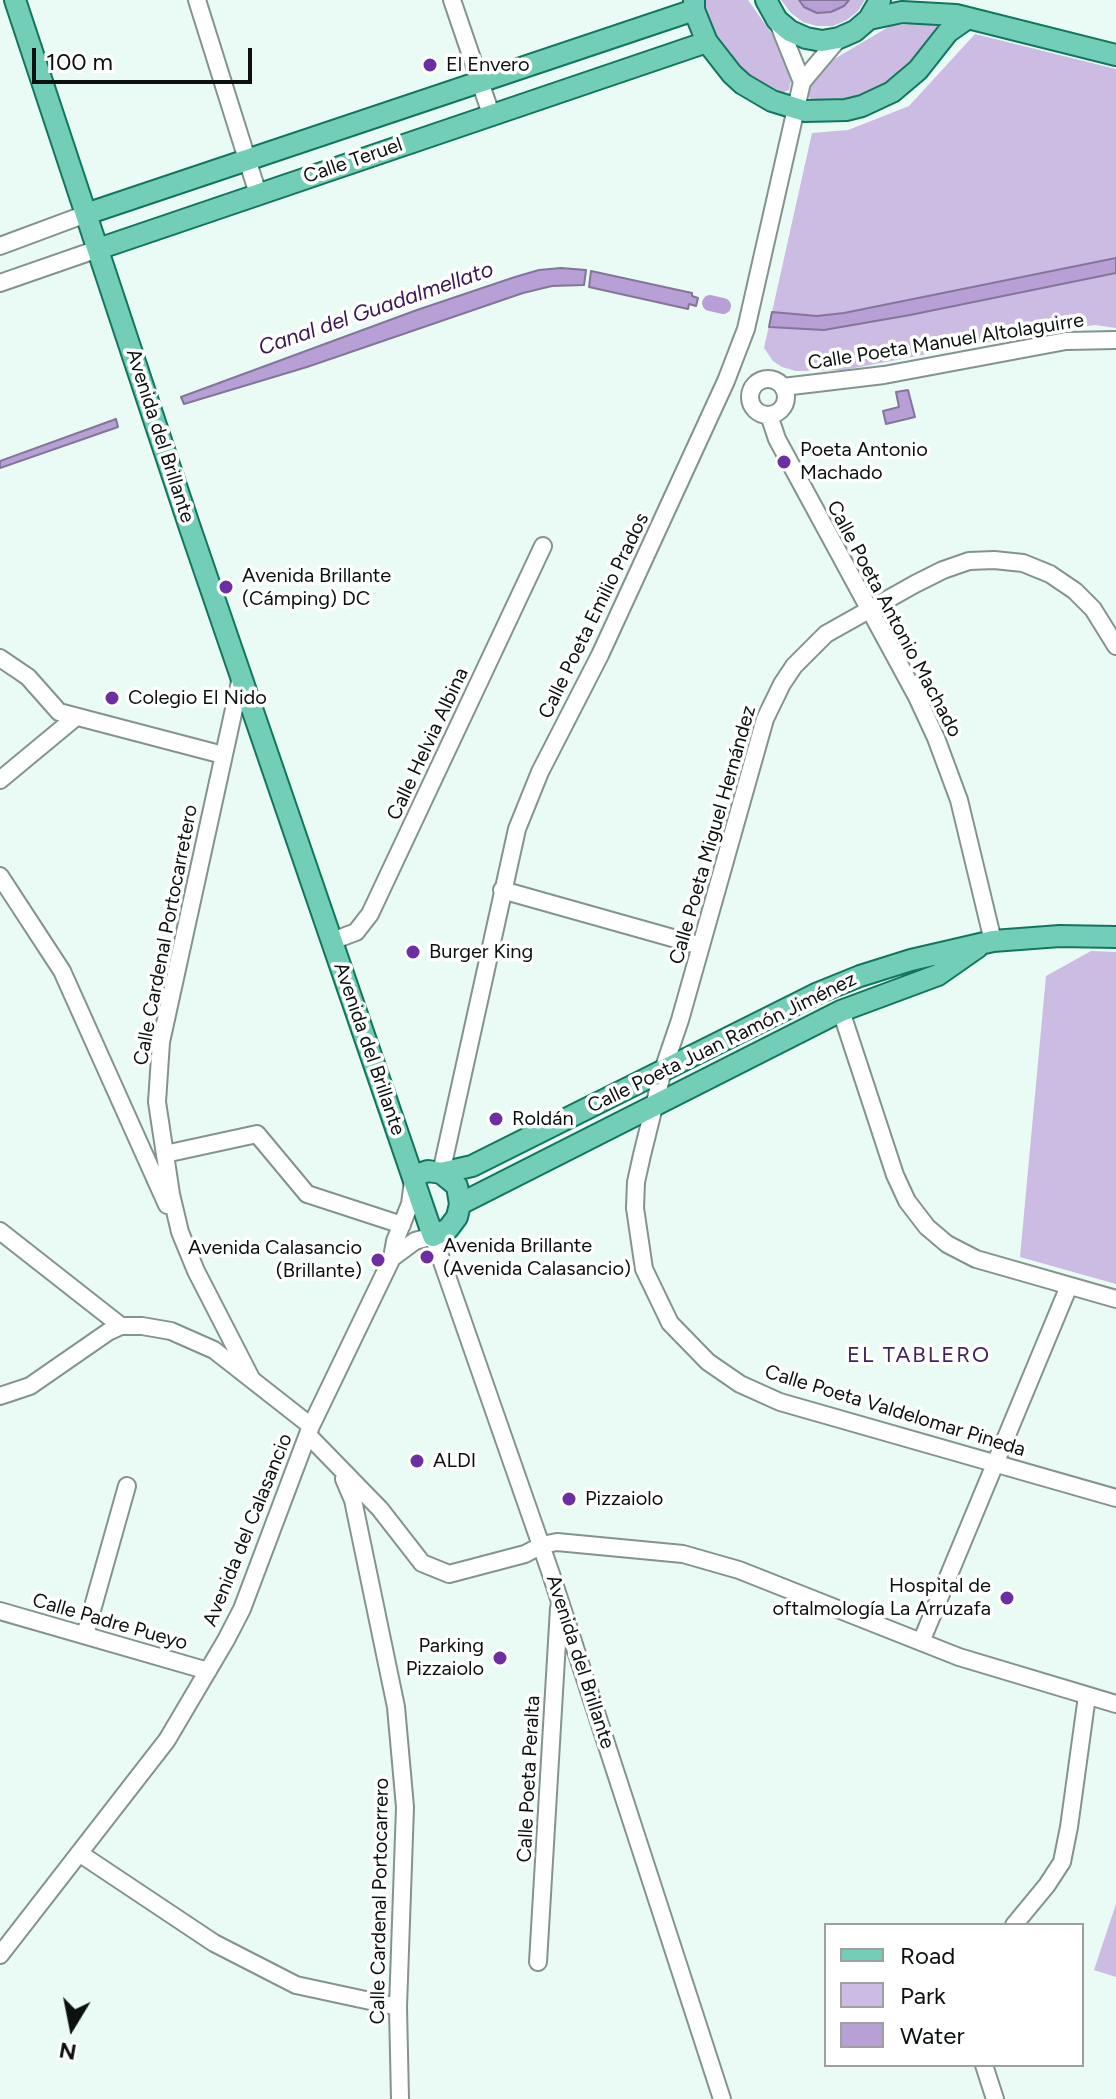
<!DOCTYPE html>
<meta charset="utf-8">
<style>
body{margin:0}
#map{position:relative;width:1116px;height:2099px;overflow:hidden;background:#eafaf4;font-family:Figtree,sans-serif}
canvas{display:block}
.legend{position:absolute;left:824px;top:1923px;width:260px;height:144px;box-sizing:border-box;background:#fff;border:2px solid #9ea09f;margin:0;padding:10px 14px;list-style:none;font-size:24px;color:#0c110f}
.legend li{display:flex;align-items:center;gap:16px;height:40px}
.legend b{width:40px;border:2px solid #9ea09f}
.north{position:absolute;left:32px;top:1987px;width:80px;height:80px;-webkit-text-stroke:6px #fff;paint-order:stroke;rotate:190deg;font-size:22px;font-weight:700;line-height:32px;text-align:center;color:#0c110f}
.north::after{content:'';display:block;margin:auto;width:28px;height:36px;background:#0c110f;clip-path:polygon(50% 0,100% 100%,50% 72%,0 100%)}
.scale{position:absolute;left:32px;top:48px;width:220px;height:36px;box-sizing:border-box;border:4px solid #0c110f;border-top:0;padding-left:10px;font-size:24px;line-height:28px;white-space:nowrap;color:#0c110f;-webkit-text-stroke:6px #fff;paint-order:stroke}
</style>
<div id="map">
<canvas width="1116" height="2099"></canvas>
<ul class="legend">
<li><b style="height:10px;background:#73ceb8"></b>Road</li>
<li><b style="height:22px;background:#ccbbe3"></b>Park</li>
<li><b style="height:22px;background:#b8a0d6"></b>Water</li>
</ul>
<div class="north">N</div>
<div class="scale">100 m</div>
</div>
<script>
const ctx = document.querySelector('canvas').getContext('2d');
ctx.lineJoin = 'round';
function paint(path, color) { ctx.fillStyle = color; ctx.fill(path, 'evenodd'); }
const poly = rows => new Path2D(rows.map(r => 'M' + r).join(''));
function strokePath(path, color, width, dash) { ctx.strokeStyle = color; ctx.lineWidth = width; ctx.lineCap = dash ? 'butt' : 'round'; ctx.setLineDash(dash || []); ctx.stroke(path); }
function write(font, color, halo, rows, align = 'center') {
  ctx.font = font + ' Figtree,sans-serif'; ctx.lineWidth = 7; ctx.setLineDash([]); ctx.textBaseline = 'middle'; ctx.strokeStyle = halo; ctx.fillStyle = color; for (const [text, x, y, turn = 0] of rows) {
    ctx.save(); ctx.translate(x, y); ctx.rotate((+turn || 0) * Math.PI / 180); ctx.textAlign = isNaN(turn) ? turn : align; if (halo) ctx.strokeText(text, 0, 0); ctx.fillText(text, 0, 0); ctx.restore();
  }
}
const green = poly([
 [703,0,748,0,779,44,791,81,789,90,779,94,749,78,727,56,711,30],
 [781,0,865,0,858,11,847,20,833,26,817,26,803,22,791,13],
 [929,22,943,26,899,78,867,96,825,103,813,101,809,97,808,89,826,64,890,26],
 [975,34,1116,69,1116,328,1095,325,1042,332,844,370,796,371,782,367,773,361,764,348,812,133,848,130,909,106],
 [1091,951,1116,952,1116,1284,1020,1257,1046,976],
 [1116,1904,1116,1977,1094,1970]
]);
const water = poly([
 [799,0,849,0,844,6,831,12,817,13,804,7,799,0],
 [1116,258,1116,273,910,315,824,330,769,327,772,312,817,316,844,313,1116,258],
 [561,268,586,270,584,285,552,286,523,293,307,367,184,404,181,397,417,310,515,277,539,270,561,268],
 [591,271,692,293,692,296,698,298,696,306,689,304,688,309,589,287,591,271],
 [908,390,915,417,886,424,883,411,899,407,896,392,908,390],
 [116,419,118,427,0,468,0,461,116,419]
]);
const canal = poly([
 [710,303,723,306]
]);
const minor = poly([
 [197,0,258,194],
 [452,0,491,114],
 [777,20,802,82],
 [0,246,86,214],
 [0,283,98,249],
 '750 397a18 18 0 1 1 36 0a18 18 0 1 1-36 0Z',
 [783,387,884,375,1066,341,1116,340],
 [769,415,777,439,917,697,936,738,959,800,993,941],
 [1116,646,1093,609,1075,591,1050,574,1023,563,994,560,969,561,943,570,915,584,826,634,794,666,782,684,765,719,680,1020,663,1070,642,1155,636,1182,635,1208,644,1269,670,1323,708,1362,740,1384,780,1402,1116,1498],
 [0,658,28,677,59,712,223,755],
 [241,677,161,1042,157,1102,171,1194,180,1232,196,1271,251,1378],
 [0,780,76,717],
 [0,876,62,971,167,1205],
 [502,890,701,946],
 [332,941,356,932,370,914,543,546],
 [841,1011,895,1175,907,1201,927,1227,947,1244,976,1259,1116,1299],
 [165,1154,257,1134,307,1194,402,1225],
 [441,1173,517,829,540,772,600,655,726,381,746,329,802,82,839,38],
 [0,1231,121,1326,142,1326,171,1331,214,1350,311,1426],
 [392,1258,415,1241,433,1236,551,1574,722,2099],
 [0,1396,30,1386,108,1332,121,1326],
 [308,1435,380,1509,422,1563,449,1574,525,1554,542,1545,557,1542,683,1554,739,1570,959,1657,1116,1704],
 [344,1479,353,1500,396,1707,405,1807,398,2007,400,2099],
 [0,1611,208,1671],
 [85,1635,127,1486],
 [921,1642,1069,1286],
 [79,1853,214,1943,296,1985,398,2007],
 [1014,1925,1047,1885,1062,1862,1069,1827,1087,1696],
 [0,1955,167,1740,226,1640,242,1609,311,1426,392,1258,395,1241,410,1204,413,1181],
 [538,1962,559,1608],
 [984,2065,995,2099]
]);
const major = poly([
 [15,0,189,525,433,1236,448,1229,457,1217,460,1204,457,1186,441,1173,428,1171,413,1176],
 [694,0,694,10,707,42,732,74,743,84,772,101,805,111,846,110,862,106,892,92,918,70,948,32,968,18],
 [766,0,777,20,790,31,806,38,822,41,839,38,855,31,869,19,880,0],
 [869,19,902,12,956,15,1116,55],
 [86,214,694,10],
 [98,249,707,42],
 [441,1173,472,1166,818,993,860,976,911,960,993,941,1060,936,1116,937],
 [460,1204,841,1011,938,975,978,947]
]);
const markers = [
 [430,65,8,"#6e2ea3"],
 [784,462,8,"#6e2ea3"],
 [226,587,8,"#6e2ea3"],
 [112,698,8,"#6e2ea3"],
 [413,952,8,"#6e2ea3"],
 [496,1119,8,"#6e2ea3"],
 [427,1257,8,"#6e2ea3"],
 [378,1260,8,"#6e2ea3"],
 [417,1461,8,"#6e2ea3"],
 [569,1499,8,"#6e2ea3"],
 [1007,1598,8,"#6e2ea3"],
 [500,1658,8,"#6e2ea3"]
];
const poiNames = [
 ["El Envero",446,65],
 ["Poeta Antonio",800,450],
 ["Machado",800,473],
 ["Avenida Brillante",242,576],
 ["(Cámping) DC",242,599],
 ["Colegio El Nido",128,698],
 ["Burger King",429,952],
 ["Roldán",512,1119],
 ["Avenida Brillante",443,1246],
 ["(Avenida Calasancio)",443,1269],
 ["Avenida Calasancio",362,1248,"right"],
 ["(Brillante)",362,1271,"right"],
 ["ALDI",433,1461],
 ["Pizzaiolo",585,1499],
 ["Hospital de",991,1586,"right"],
 ["oftalmología La Arruzafa",991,1609,"right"],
 ["Parking",484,1646,"right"],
 ["Pizzaiolo",484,1669,"right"]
];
const streetNames = [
 ["Calle Teruel",353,161,-19],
 ["Calle Poeta Manuel Altolaguirre",946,342,-9],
 ["Avenida del Brillante",160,436,72],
 ["Calle Poeta Emilio Prados",594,616,-64],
 ["Calle Poeta Antonio Machado",894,619,62],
 ["Calle Helvia Albina",428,744,-65],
 ["Calle Poeta Miguel Hernández",713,835,-74],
 ["Calle Cardenal Portocarretero",166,935,-79],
 ["Calle Poeta Juan Ramón Jiménez",722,1043,-26],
 ["Avenida del Brillante",369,1049,71],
 ["Calle Poeta Valdelomar Pineda",895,1411,17],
 ["Avenida del Calasancio",248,1530,-68],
 ["Calle Padre Pueyo",110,1622,16],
 ["Avenida del Brillante",580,1662,72],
 ["Calle Poeta Peralta",529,1779,-87],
 ["Calle Cardenal Portocarrero",380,1901,-89]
];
const waterNames = [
 ["Canal del Guadalmellato",376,309,-19]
];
const neighbourhoodNames = [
 ["EL TABLERO",919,1356]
];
paint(green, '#ccbbe3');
paint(water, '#b8a0d6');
strokePath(water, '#84759a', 2);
strokePath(canal, '#b8a0d6', 16);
strokePath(minor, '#84938d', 20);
strokePath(major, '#12765e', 24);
strokePath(minor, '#fff', 16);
strokePath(major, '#73ceb8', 20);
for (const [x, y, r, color] of markers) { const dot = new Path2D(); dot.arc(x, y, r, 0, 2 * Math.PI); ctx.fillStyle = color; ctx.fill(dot); strokePath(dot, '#fff', 3); }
write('20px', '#0c110f', '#fff', poiNames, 'left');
write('20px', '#0c110f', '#fff', streetNames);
write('italic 22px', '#391757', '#fff', waterNames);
ctx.letterSpacing = '2px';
write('22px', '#40245d', '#fff', neighbourhoodNames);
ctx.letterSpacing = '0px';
</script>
